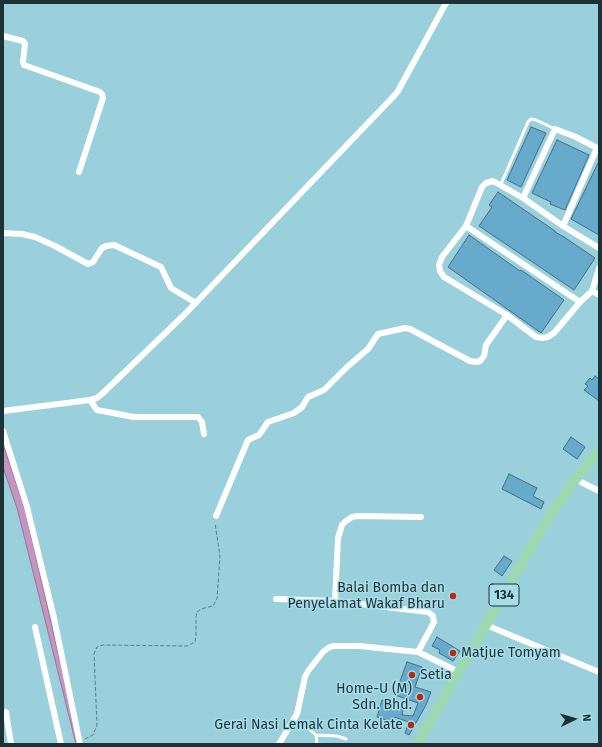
<!DOCTYPE html>
<style>
body{margin:0}
#map{position:relative;width:602px;height:747px;overflow:hidden;background:#99d0dc;font-family:"Fira Sans",sans-serif}
canvas{display:block}
.frame{position:absolute;inset:0;border:4px solid #1c3237;pointer-events:none}
.north{position:absolute;left:554px;top:699px;width:40px;height:40px;-webkit-text-stroke:3px #a6dde9;paint-order:stroke;rotate:85deg;font-size:11px;font-weight:700;line-height:16px;text-align:center;color:#1c3237}
.north::after{content:'';display:block;margin:auto;width:14px;height:18px;background:#1c3237;clip-path:polygon(50% 0,100% 100%,50% 72%,0 100%)}
</style>
<div id="map">
<canvas width="602" height="747"></canvas>
<div class="frame"></div>
<div class="north">N</div>
</div>
<script>
const ctx = document.querySelector('canvas').getContext('2d');
ctx.lineJoin = 'round';
function paint(path, color) { ctx.fillStyle = color; ctx.fill(path, 'evenodd'); }
const poly = rows => new Path2D(rows.map(r => 'M' + r).join(''));
function strokePath(path, color, width, dash) { ctx.strokeStyle = color; ctx.lineWidth = width; ctx.lineCap = dash ? 'butt' : 'round'; ctx.setLineDash(dash || []); ctx.stroke(path); }
function write(font, color, halo, rows, align = 'center') {
  ctx.font = font + ' "Fira Sans",sans-serif'; ctx.lineWidth = 3; ctx.setLineDash([]); ctx.textBaseline = 'middle'; ctx.strokeStyle = halo; ctx.fillStyle = color; for (const [text, x, y, turn = 0] of rows) {
    ctx.save(); ctx.translate(x, y); ctx.rotate((+turn || 0) * Math.PI / 180); ctx.textAlign = isNaN(turn) ? turn : align; if (halo) ctx.strokeText(text, 0, 0); ctx.fillText(text, 0, 0); ctx.restore();
  }
}
const water = poly([
 [3,444,25,510,79,744,76,744,17,508,3,467,3,444]
]);
const building = poly([
 [531,127,546,133,521,187,507,180,531,127],
 [557,140,589,155,565,210,550,204,551,202,532,193,557,140],
 [599,161,599,235,571,219,599,161],
 [498,192,555,231,555,232,564,237,595,258,574,290,479,226,492,207,489,205,498,192],
 [469,235,520,271,521,270,564,300,541,333,448,267,469,235],
 [595,376,599,379,599,401,584,390,588,386,585,384,590,378,592,380,595,376],
 [571,437,585,447,577,459,563,449,571,437],
 [509,474,537,488,533,496,544,502,541,509,502,489,509,474],
 [504,556,512,561,502,576,494,570,504,556],
 [437,637,460,651,453,661,439,653,440,650,432,646,437,637],
 [407,662,422,667,415,687,431,692,426,705,409,735,405,733,409,722,394,717,393,722,377,717,382,700,389,702,387,706,403,710,402,715,413,716,418,703,395,695,407,662]
]);
const path = poly([
 [85,739,93,735,97,725,94,654,97,647,103,645,187,646,195,642,196,637,196,617,197,612,201,609,213,606,217,599,220,556,215,523]
]);
const service = poly([
 [501,184,528,122,531,119,536,120,555,129],
 [293,721,307,727,316,735,337,736,346,739],
 [316,735,317,744]
]);
const minor = poly([
 [3,36,23,41,25,44,23,62,24,65,100,92,102,94,103,98,79,172],
 [599,149,576,137,555,129,523,198,563,226,599,248],
 [523,198,493,181,486,183,482,187,466,226,442,257,439,265,440,271,444,277,507,315,536,337,542,338,548,337,554,333,580,302,592,291,599,268],
 [466,226,580,302],
 [563,226,597,148],
 [3,233,22,234,35,237,55,246,88,264,93,262,102,248,106,246,114,245,161,267,171,288,196,303],
 [592,291,599,295],
 [90,400,97,410,134,417,198,417,202,422,204,434],
 [3,411,90,400,97,398,103,393,184,315,392,98,398,91,446,3],
 [3,431,27,507,54,618,80,744],
 [575,479,599,491],
 [216,516,248,440,259,435,268,422,294,413,302,407,308,397,324,390,347,367,368,349,378,334,405,328,410,329,470,361,476,362,480,361,484,356,486,345,507,315],
 [276,599,335,601,428,612,433,616,434,622,418,652],
 [335,601,338,538,342,525,346,521,352,517,358,516,421,517],
 [486,625,599,672],
 [35,627,61,744],
 [6,712,11,744],
 [279,744,297,714,305,677,308,671,323,652,328,648,333,646,359,646,418,652,459,672]
]);
const primary = poly([
 [417,744,541,530,570,486,599,451]
]);
const markers = [
 [453,596,4,"#b72a12"],
 [453,653,4,"#b72a12"],
 [412,675,4,"#b72a12"],
 [420,697,4,"#b72a12"],
 [411,725,4,"#b72a12"]
];
const shields = [
 [504,595,30]
];
const shieldNames = [
 ["134",504,595]
];
const poiNames = [
 ["Balai Bomba dan",445,588],
 ["Penyelamat Wakaf Bharu",445,604],
 ["Matjue Tomyam",461,653,"left"],
 ["Setia",420,675,"left"],
 ["Home-U (M)",412,689],
 ["Sdn. Bhd.",412,705],
 ["Gerai Nasi Lemak Cinta Kelate",403,725]
];
paint(water, '#c794bf');
strokePath(water, '#947796', 1);
paint(building, '#68aacc');
strokePath(building, '#436e84', 1);
strokePath(path, '#587e86', 1, [4, 2]);
strokePath(service, '#fff', 3);
strokePath(minor, '#fff', 6);
strokePath(primary, '#9dd9b0', 10);
for (const [x, y, r, color] of markers) { const dot = new Path2D(); dot.arc(x, y, r, 0, 2 * Math.PI); ctx.fillStyle = color; ctx.fill(dot); strokePath(dot, '#a6dde9', 1.5); }
for (const [x, y, w] of shields) { const box = new Path2D(); box.roundRect(x - w / 2, y - 11, w, 22, 3); ctx.fillStyle = '#a6dde9'; ctx.fill(box); strokePath(box, '#1c3237', 1); }
write('bold 13px', '#1c3237', null, shieldNames);
write('14px', '#1c3237', '#a6dde9', poiNames, 'right');
</script>
